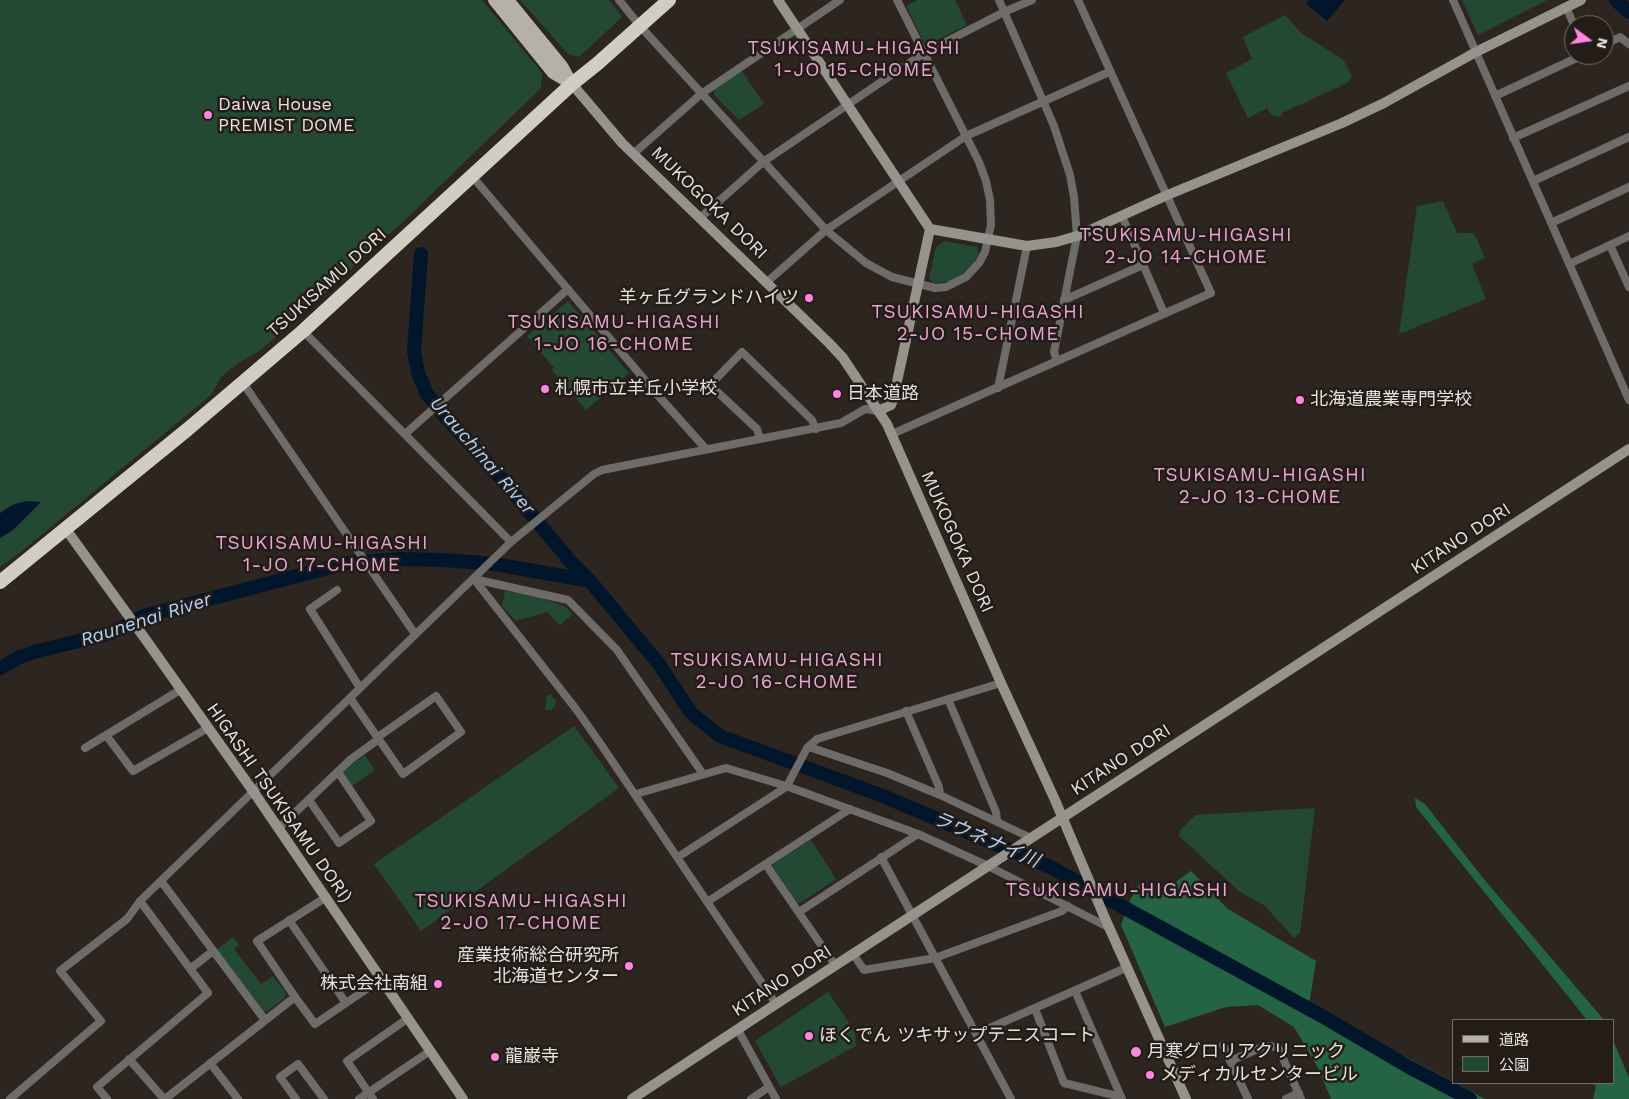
<!DOCTYPE html>
<meta charset="utf-8">
<style>
body{margin:0}
#map{position:relative;width:1629px;height:1099px;overflow:hidden;background:#2d2620;font-family:"Work Sans","Noto Sans JP",sans-serif}
canvas{display:block}
.legend{position:absolute;left:1452px;top:1019px;width:162px;height:65px;box-sizing:border-box;background:#231c17;border:1px solid #716b67;margin:0;padding:6px 9px;list-style:none;font-size:15px;color:#e6e2de}
.legend li{display:flex;align-items:center;gap:10px;height:25px}
.legend b{width:25px;border:1px solid #716b67}
.north{position:absolute;left:1564px;top:15px;width:50px;height:50px;box-sizing:border-box;background:#231c17;border:1px solid #716b67;border-radius:50%;rotate:104deg;font-size:14px;font-weight:700;line-height:20px;text-align:center;color:#e6e2de}
.north::after{content:'';display:block;margin:auto;width:18px;height:22px;background:#ff85de;clip-path:polygon(50% 0,100% 100%,50% 72%,0 100%)}
</style>
<div id="map">
<canvas width="1629" height="1099"></canvas>
<ul class="legend">
<li><b style="height:6px;background:#b5b1a9"></b>道路</li>
<li><b style="height:14px;background:#234935"></b>公園</li>
</ul>
<div class="north">N</div>
</div>
<script>
const ctx = document.querySelector('canvas').getContext('2d');
ctx.lineJoin = 'round';
function paint(path, color) { ctx.fillStyle = color; ctx.fill(path, 'evenodd'); }
const poly = rows => new Path2D(rows.map(r => 'M' + r).join(''));
function strokePath(path, color, width, dash) { ctx.strokeStyle = color; ctx.lineWidth = width; ctx.lineCap = dash ? 'butt' : 'round'; ctx.setLineDash(dash || []); ctx.stroke(path); }
function write(font, color, halo, rows, align = 'center') {
  ctx.font = font + ' "Work Sans","Noto Sans JP",sans-serif'; ctx.lineWidth = 5; ctx.setLineDash([]); ctx.textBaseline = 'middle'; ctx.strokeStyle = halo; ctx.fillStyle = color; for (const [text, x, y, turn = 0] of rows) {
    ctx.save(); ctx.translate(x, y); ctx.rotate((+turn || 0) * Math.PI / 180); ctx.textAlign = isNaN(turn) ? turn : align; if (halo) ctx.strokeText(text, 0, 0); ctx.fillText(text, 0, 0); ctx.restore();
  }
}
const green = poly([
 [0,0,482,0,542,73,541,88,409,216,300,316,261,350,237,364,221,377,211,395,17,555,0,567],
 [520,0,609,0,622,17,579,57,568,54],
 [918,0,955,0,967,25,926,46,906,6],
 [1462,0,1547,0,1478,35],
 [1285,15,1301,33,1344,60,1352,77,1347,83,1282,113,1280,117,1271,115,1267,108,1248,118,1226,73,1252,59,1243,37],
 [742,71,764,104,739,120,714,95,714,89],
 [1443,201,1457,233,1474,233,1485,258,1472,264,1486,299,1399,334,1417,206],
 [945,241,977,247,979,253,974,263,961,275,950,281,933,283,929,278,936,247],
 [568,301,629,373,586,410,552,370,554,368,527,336],
 [505,591,538,597,564,606,573,614,560,625,547,612,516,621,502,606],
 [550,694,556,701,555,706,551,710,545,710,547,700,545,698],
 [574,726,619,788,421,931,374,864],
 [365,755,375,770,352,786,343,775,344,772,355,761],
 [1315,808,1300,933,1294,938,1264,905,1240,892,1179,836,1180,831,1195,815],
 [811,840,836,879,800,903,797,903,772,867,773,864],
 [233,937,239,945,234,949,261,984,273,976,286,993,285,998,266,1012,263,1011,216,950],
 [828,992,855,1032,856,1046,781,1087,755,1041]
]);
const forest = poly([
 [1415,798,1425,804,1483,878,1604,1020,1587,1020,1416,807],
 [1191,871,1228,909,1316,961,1309,1005,1485,1099,1331,1099,1317,1066,1294,1027,1258,1005,1226,1007,1165,1027,1121,925,1129,902,1140,883,1158,895],
 [1613,1040,1629,1078,1629,1099,1594,1099,1593,1098,1596,1086,1591,1083,1613,1083]
]);
const water = poly([
 [1309,0,1345,0,1327,21,1306,4],
 [26,501,41,502,13,530,0,538,0,513,12,505]
]);
const river = poly([
 [1616,0,1629,12],
 [421,254,414,351,418,373,427,394,444,415,508,486,569,560,590,581,659,664,691,713,720,736,883,796,1050,867,1322,1016,1409,1067,1470,1099],
 [0,668,20,657,34,652,111,633,144,616,347,563,400,559,443,560,495,564,590,581]
]);
const street = poly([
 [619,0,640,26,826,230,866,263,892,277,935,288,946,287,966,277,979,263,985,252,991,225,990,200,986,181,979,162,897,0],
 [999,0,1054,126,1070,175,1074,197,1077,236,1054,352,1057,361],
 [1453,0,1629,400],
 [1566,7,1574,25],
 [1604,45,1620,37,1629,44],
 [1495,96,1583,55],
 [1513,138,1629,86],
 [633,154,701,94,840,0],
 [472,176,655,392,706,449],
 [1533,181,1629,137],
 [1122,216,1164,313],
 [700,218,763,162,924,53,1004,12,1032,0],
 [1551,223,1629,187],
 [1610,245,1629,287],
 [1569,264,1629,236],
 [767,282,826,230,966,136,1109,72],
 [1064,300,1143,265],
 [303,331,511,542],
 [243,383,415,634],
 [998,388,1027,246],
 [405,434,568,289],
 [892,434,1211,293,1078,0],
 [760,439,757,429,710,385,742,352,812,420,816,429],
 [474,579,576,709,600,743,776,1004],
 [474,579,568,600,617,650,703,774],
 [337,590,310,609,360,688],
 [350,698,403,774,461,732,436,696,378,737],
 [948,699,996,812,997,820],
 [906,711,939,787,940,795],
 [106,735,133,771,208,728],
 [809,747,887,773,940,795,1031,838],
 [85,748,180,690],
 [636,794,726,768,786,786,918,834,988,866,1110,928],
 [309,800,339,843,371,821,338,772],
 [278,829,351,759,379,739],
 [678,857,783,789,788,784,807,748,817,739,1001,683],
 [881,857,1011,1099],
 [766,865,835,965],
 [161,881,265,1020],
 [325,898,257,941,295,997,315,1024,380,980],
 [707,902,850,809],
 [799,912,918,834],
 [289,920,346,1003],
 [853,954,864,970,935,958,1062,911,1068,906],
 [190,969,213,951],
 [1075,991,1122,1099],
 [1035,1009,1064,1083,1121,1097],
 [738,1030,776,1099],
 [976,1034,1128,967],
 [1223,1045,1248,1099],
 [129,1059,164,1099],
 [1230,1061,1265,1046,1278,1047,1301,1099],
 [210,1063,238,1099],
 [10,1099,101,1021,60,971,127,919,140,901,511,542,594,474,602,470,841,423,865,409,878,411],
 [107,1099,97,1087,208,993,140,901],
 [165,1099,295,997],
 [296,1099,280,1077,298,1064,324,1099],
 [359,1099,430,1051],
 [373,1099,347,1061,407,1019],
 [751,1099,769,1087],
 [1286,1099,1299,1093]
]);
const secondary = poly([
 [778,0,930,229],
 [572,84,622,143,829,343,843,358,887,424,1001,683,1055,800,1104,916,1186,1099],
 [878,411,891,405,893,400,930,229,1027,246,1056,242,1077,236,1165,196,1342,123,1384,103,1476,52,1581,0],
 [65,528,146,640,253,791,463,1099],
 [632,1099,776,1004,1629,449]
]);
const primary = poly([
 [494,0,553,73,572,84],
 [508,0,562,66,572,84]
]);
const highway = poly([
 [0,582,188,429,303,331,572,84,597,64,669,0]
]);
const markers = [
 [208,115,5,"#ff85de"],
 [809,298,5,"#ff85de"],
 [545,389,5,"#ff85de"],
 [837,394,5,"#ff85de"],
 [1300,400,5,"#ff85de"],
 [629,966,5,"#ff85de"],
 [438,984,5,"#ff85de"],
 [809,1036,5,"#ff85de"],
 [1136,1052,6,"#ff85de"],
 [495,1057,5,"#ff85de"],
 [1150,1075,5,"#ff85de"]
];
const poiNames = [
 ["Daiwa House",218,105],
 ["PREMIST DOME",218,126],
 ["羊ヶ丘グランドハイツ",799,298,"right"],
 ["札幌市立羊丘小学校",555,389],
 ["日本道路",847,394],
 ["北海道農業専門学校",1310,400],
 ["産業技術総合研究所",619,956,"right"],
 ["北海道センター",619,977,"right"],
 ["株式会社南組",428,984,"right"],
 ["ほくでん ツキサップテニスコート",819,1036],
 ["月寒グロリアクリニック",1147,1052],
 ["龍巌寺",505,1057],
 ["メディカルセンタービル",1160,1075]
];
const streetNames = [
 ["MUKOGOKA DORI",709,203,44],
 ["TSUKISAMU DORI",327,283,-42],
 ["KITANO DORI",1461,539,-33],
 ["MUKOGOKA DORI",957,542,66],
 ["KITANO DORI",1121,760,-33],
 ["HIGASHI TSUKISAMU DORI)",279,803,55],
 ["KITANO DORI",782,981,-33]
];
const neighbourhoodNames = [
 ["TSUKISAMU-HIGASHI",854,48],
 ["1-JO 15-CHOME",854,70],
 ["TSUKISAMU-HIGASHI",1186,235],
 ["2-JO 14-CHOME",1186,257],
 ["TSUKISAMU-HIGASHI",978,312],
 ["2-JO 15-CHOME",978,334],
 ["TSUKISAMU-HIGASHI",614,322],
 ["1-JO 16-CHOME",614,344],
 ["TSUKISAMU-HIGASHI",1260,475],
 ["2-JO 13-CHOME",1260,497],
 ["TSUKISAMU-HIGASHI",322,543],
 ["1-JO 17-CHOME",322,565],
 ["TSUKISAMU-HIGASHI",777,660],
 ["2-JO 16-CHOME",777,682],
 ["TSUKISAMU-HIGASHI",521,901],
 ["2-JO 17-CHOME",521,923]
];
const waterNames = [
 ["Urauchinai River",482,456,49],
 ["Raunenai River",146,620,-18],
 ["ラウネナイ川",986,840,23]
];
const quarterNames = [
 ["TSUKISAMU-HIGASHI",1117,890]
];
paint(green, '#234935');
paint(forest, '#246343');
paint(water, '#02162b');
strokePath(river, '#02162b', 14);
strokePath(street, '#6e6c68', 8);
strokePath(secondary, '#96938d', 10);
strokePath(primary, '#b5b1a9', 12);
strokePath(highway, '#d1cdc3', 14);
for (const [x, y, r, color] of markers) { const dot = new Path2D(); dot.arc(x, y, r, 0, 2 * Math.PI); ctx.fillStyle = color; ctx.fill(dot); strokePath(dot, '#231c17', 2); }
write('18px', '#e6e2de', '#231c17', poiNames, 'left');
write('18px', '#e6e2de', '#231c17', streetNames);
ctx.letterSpacing = '1px';
write('19px', '#e9a5d4', '#231c17', neighbourhoodNames);
ctx.letterSpacing = '0px';
write('italic 19px', '#aed3fb', '#231c17', waterNames);
ctx.letterSpacing = '1px';
write('20px', '#e9a5d4', '#231c17', quarterNames);
ctx.letterSpacing = '0px';
</script>
